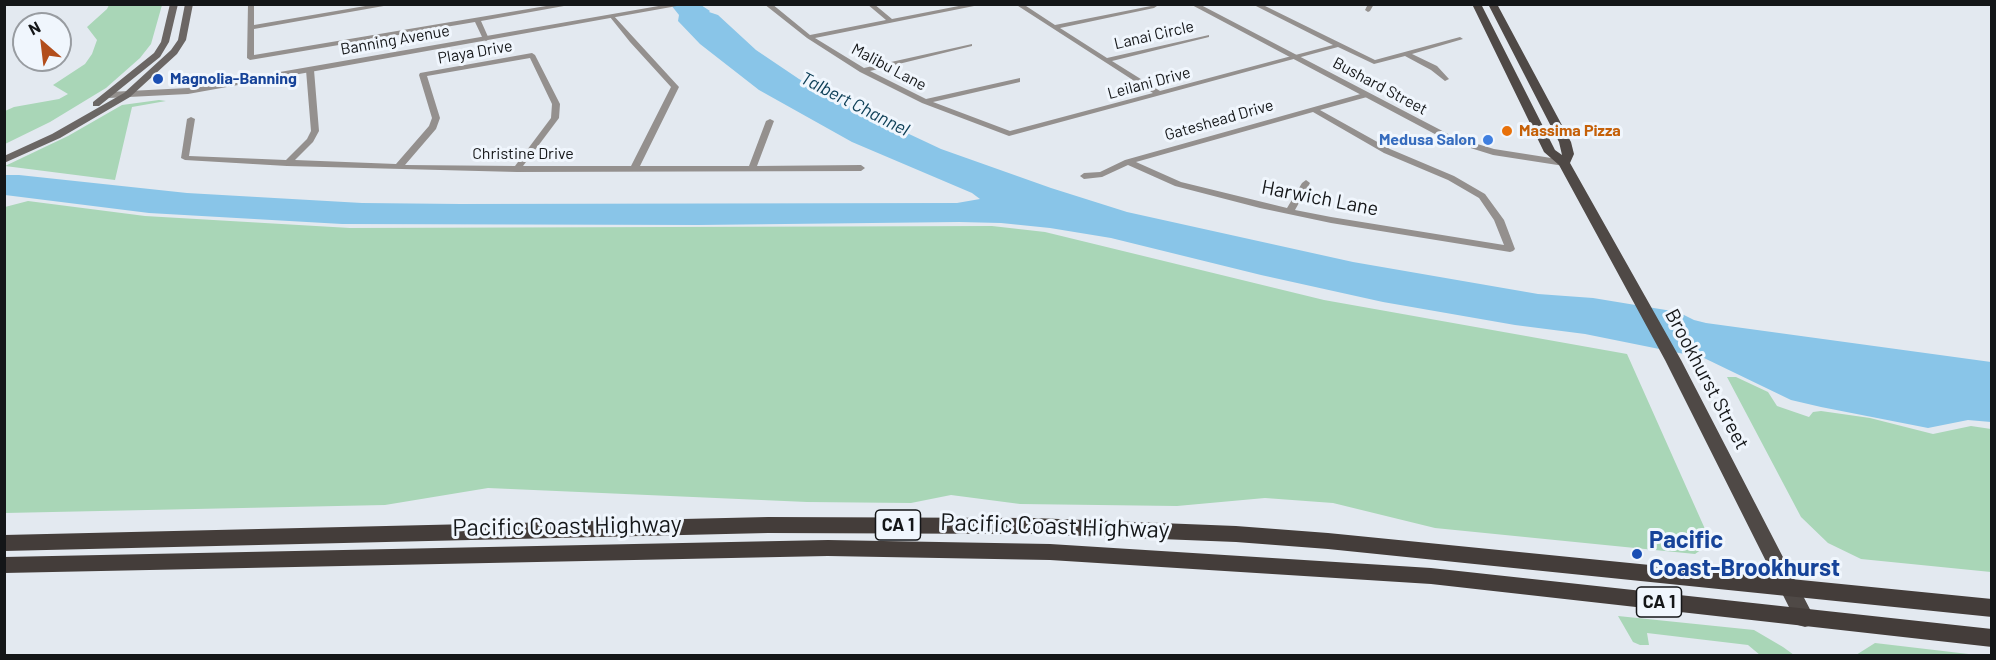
<!DOCTYPE html>
<style>
body{margin:0}
#map{position:relative;width:1996px;height:660px;overflow:hidden;background:#e3e9f0;font-family:Barlow,sans-serif}
canvas{display:block}
.frame{position:absolute;inset:0;border:6px solid #141618;pointer-events:none}
.north{position:absolute;left:12px;top:12px;width:60px;height:60px;box-sizing:border-box;background:#f0f6fd;border:2px solid #989ca1;border-radius:50%;rotate:332deg;font-size:16px;font-weight:700;line-height:24px;text-align:center;color:#141618}
.north::after{content:'';display:block;margin:auto;width:21px;height:27px;background:#b24e1c;clip-path:polygon(50% 0,100% 100%,50% 72%,0 100%)}
</style>
<div id="map">
<canvas width="1996" height="660"></canvas>
<div class="frame"></div>
<div class="north">N</div>
</div>
<script>
const ctx = document.querySelector('canvas').getContext('2d');
ctx.lineJoin = 'round';
function paint(path, color) { ctx.fillStyle = color; ctx.fill(path, 'evenodd'); }
const poly = rows => new Path2D(rows.map(r => 'M' + r).join(''));
function strokePath(path, color, width, dash) { ctx.strokeStyle = color; ctx.lineWidth = width; ctx.lineCap = dash ? 'butt' : 'round'; ctx.setLineDash(dash || []); ctx.stroke(path); }
function write(font, color, halo, rows, align = 'center') {
  ctx.font = font + ' Barlow,sans-serif'; ctx.lineWidth = 6; ctx.setLineDash([]); ctx.textBaseline = 'middle'; ctx.strokeStyle = halo; ctx.fillStyle = color; for (const [text, x, y, turn = 0] of rows) {
    ctx.save(); ctx.translate(x, y); ctx.rotate((+turn || 0) * Math.PI / 180); ctx.textAlign = isNaN(turn) ? turn : align; if (halo) ctx.strokeText(text, 0, 0); ctx.fillText(text, 0, 0); ctx.restore();
  }
}
const green = poly([
 [109,5,162,5,151,44,140,58,106,88,50,122,5,144,5,111,14,107,59,99,68,94,53,85,85,64,92,54,97,40,87,27,107,9],
 [159,100,166,101,132,107,115,180,5,166,68,136,122,105],
 [28,201,145,216,350,228,992,226,1045,232,1324,300,1627,354,1709,538,1705,547,1695,554,1435,528,1333,503,1265,498,1177,506,1020,504,951,495,911,503,807,502,488,488,385,505,5,513,5,207],
 [1727,377,1736,377,1768,392,1777,406,1809,417,1813,412,1821,411,1870,418,1933,434,1971,426,1991,429,1991,572,1861,559,1828,543,1801,517],
 [1618,616,1754,630,1783,647,1794,655,1760,655,1748,645,1647,633,1649,645,1640,645,1633,642],
 [1875,643,1977,655,1856,655]
]);
const water = poly([
 [671,5,701,5,710,11,709,12,718,15,756,50,799,79,843,103,941,149,1051,188,1127,212,1353,262,1538,294,1593,298,1678,312,1694,320,1706,323,1991,362,1991,422,1968,420,1928,428,1821,407,1791,400,1704,358,1585,334,1515,325,1383,302,1261,275,1111,238,1050,228,1001,223,959,222,698,225,342,224,149,213,5,195,5,175,19,175,187,193,362,203,461,204,957,203,980,199,972,193,852,142,759,90,700,44,678,21,679,15]
]);
const minor = poly([
 [248,4,254,4,254,25,377,4,395,4,254,29,254,55,558,4,575,4,481,21,489,39,486,41,483,39,475,22,250,60,247,58,248,4],
 [764,4,772,4,810,35,886,20,867,4,874,4,892,19,969,4,984,4,815,38,864,68,972,44,972,46,870,71,926,99,1020,78,1020,82,933,102,1010,131,1153,93,1015,4,1023,4,1055,25,1156,5,1157,6,1154,8,1060,28,1107,58,1209,35,1209,37,1112,61,1160,91,1333,45,1252,4,1261,4,1375,60,1460,37,1463,39,1412,54,1437,66,1449,79,1445,81,1431,70,1405,56,1374,64,1338,47,1009,136,922,103,860,72,807,38,764,4],
 [1368,4,1374,4,1370,11,1368,12,1365,10,1368,4],
 [613,15,679,87,640,166,749,166,766,121,770,119,774,121,757,166,861,165,865,168,861,171,517,172,287,166,185,160,181,158,187,119,191,117,195,119,189,156,286,160,307,139,311,131,306,70,310,68,314,70,319,131,313,142,295,160,396,164,429,126,432,118,419,75,420,73,532,53,535,55,560,104,559,118,523,166,631,166,671,87,630,42,610,17,613,15],
 [530,58,552,104,551,118,515,166,405,165,436,129,440,118,427,76,530,58],
 [1364,93,1367,93,1367,97,1320,110,1390,149,1454,176,1485,194,1504,220,1515,249,1513,251,1510,252,1331,223,1260,208,1175,186,1128,165,1102,177,1084,179,1080,176,1084,173,1100,172,1125,160,1364,93],
 [1313,112,1384,153,1448,180,1479,198,1494,220,1504,245,1331,217,1295,210,1310,183,1306,180,1302,183,1287,208,1181,182,1136,162,1313,112]
]);
const tertiary = poly([
 [670,4,688,4,188,94,109,98,105,95,109,92,188,88,670,4],
 [1190,4,1199,4,1454,137,1494,149,1564,160,1569,163,1564,166,1493,155,1448,141,1190,4]
]);
const secondary = poly([
 [170,4,178,4,169,42,160,57,99,106,93,106,93,102,154,53,161,42,170,4],
 [185,4,193,4,186,40,177,54,130,97,60,138,4,163,4,156,52,134,124,93,171,50,178,40,185,4]
]);
const primary = poly([
 [1472,4,1481,4,1555,150,1562,155,1559,142,1488,4,1497,4,1571,142,1574,154,1570,163,1681,360,1815,619,1812,625,1805,627,1798,625,1665,360,1559,165,1544,152,1472,4]
]);
const trunk = poly([
 [768,517,1034,518,1236,526,1328,533,1992,599,1992,617,1328,549,1236,542,1034,534,768,533,4,551,4,535,768,517],
 [828,540,1050,544,1431,568,1992,629,1992,647,1431,584,1050,560,828,556,4,573,4,557,828,540]
]);
const markers = [
 [158,79,6,"#1a4fb4"],
 [1507,131,6,"#e8710a"],
 [1488,140,6,"#3f7fe0"],
 [1637,554,6,"#1a4fb4"]
];
const farStreetnames = [
 ["Lanai Circle",1154,35,-13],
 ["Banning Avenue",395,40,-10],
 ["Playa Drive",475,52,-10],
 ["Malibu Lane",889,67,28],
 ["Leilani Drive",1149,83,-15],
 ["Bushard Street",1380,86,28],
 ["Gateshead Drive",1219,120,-16],
 ["Christine Drive",523,154]
];
const farTransitnames = [
 ["Magnolia-Banning",170,79]
];
const farFoodnames = [
 ["Massima Pizza",1519,131]
];
const farShopnames = [
 ["Medusa Salon",1476,140]
];
const farWaternames = [
 ["Talbert Channel",855,104,27]
];
const shields = [
 [898,525,45],
 [1659,602,45]
];
const shieldNames = [
 ["CA 1",898,525],
 ["CA 1",1659,602]
];
const streetNames = [
 ["Harwich Lane",1320,198,11],
 ["Brookhurst Street",1707,379,62]
];
const nearStreetnames = [
 ["Pacific Coast Highway",567,526,-1],
 ["Pacific Coast Highway",1055,526,2]
];
const nearTransitnames = [
 ["Pacific",1649,540],
 ["Coast-Brookhurst",1649,568]
];
paint(green, '#a9d6b7');
paint(water, '#89c5e8');
paint(minor, '#94908e');
paint(tertiary, '#94908e');
paint(secondary, '#6b6664');
paint(primary, '#4f4946');
paint(trunk, '#443d3a');
for (const [x, y, r, color] of markers) { const dot = new Path2D(); dot.arc(x, y, r, 0, 2 * Math.PI); ctx.fillStyle = color; ctx.fill(dot); strokePath(dot, '#f0f6fd', 2); }
write('16px', '#141618', '#f0f6fd', farStreetnames);
write('bold 16px', '#164399', '#f0f6fd', farTransitnames, 'left');
write('bold 16px', '#c56008', '#f0f6fd', farFoodnames, 'left');
write('bold 16px', '#366cbe', '#f0f6fd', farShopnames, 'right');
write('italic 18px', '#0f4058', '#f0f6fd', farWaternames);
for (const [x, y, w] of shields) { const box = new Path2D(); box.roundRect(x - w / 2, y - 15, w, 30, 4.5); ctx.fillStyle = '#f0f6fd'; ctx.fill(box); strokePath(box, '#141618', 1.5); }
write('bold 18px', '#141618', null, shieldNames);
write('20px', '#141618', '#f0f6fd', streetNames);
write('24px', '#141618', '#f0f6fd', nearStreetnames);
write('bold 24px', '#164399', '#f0f6fd', nearTransitnames, 'left');
</script>
